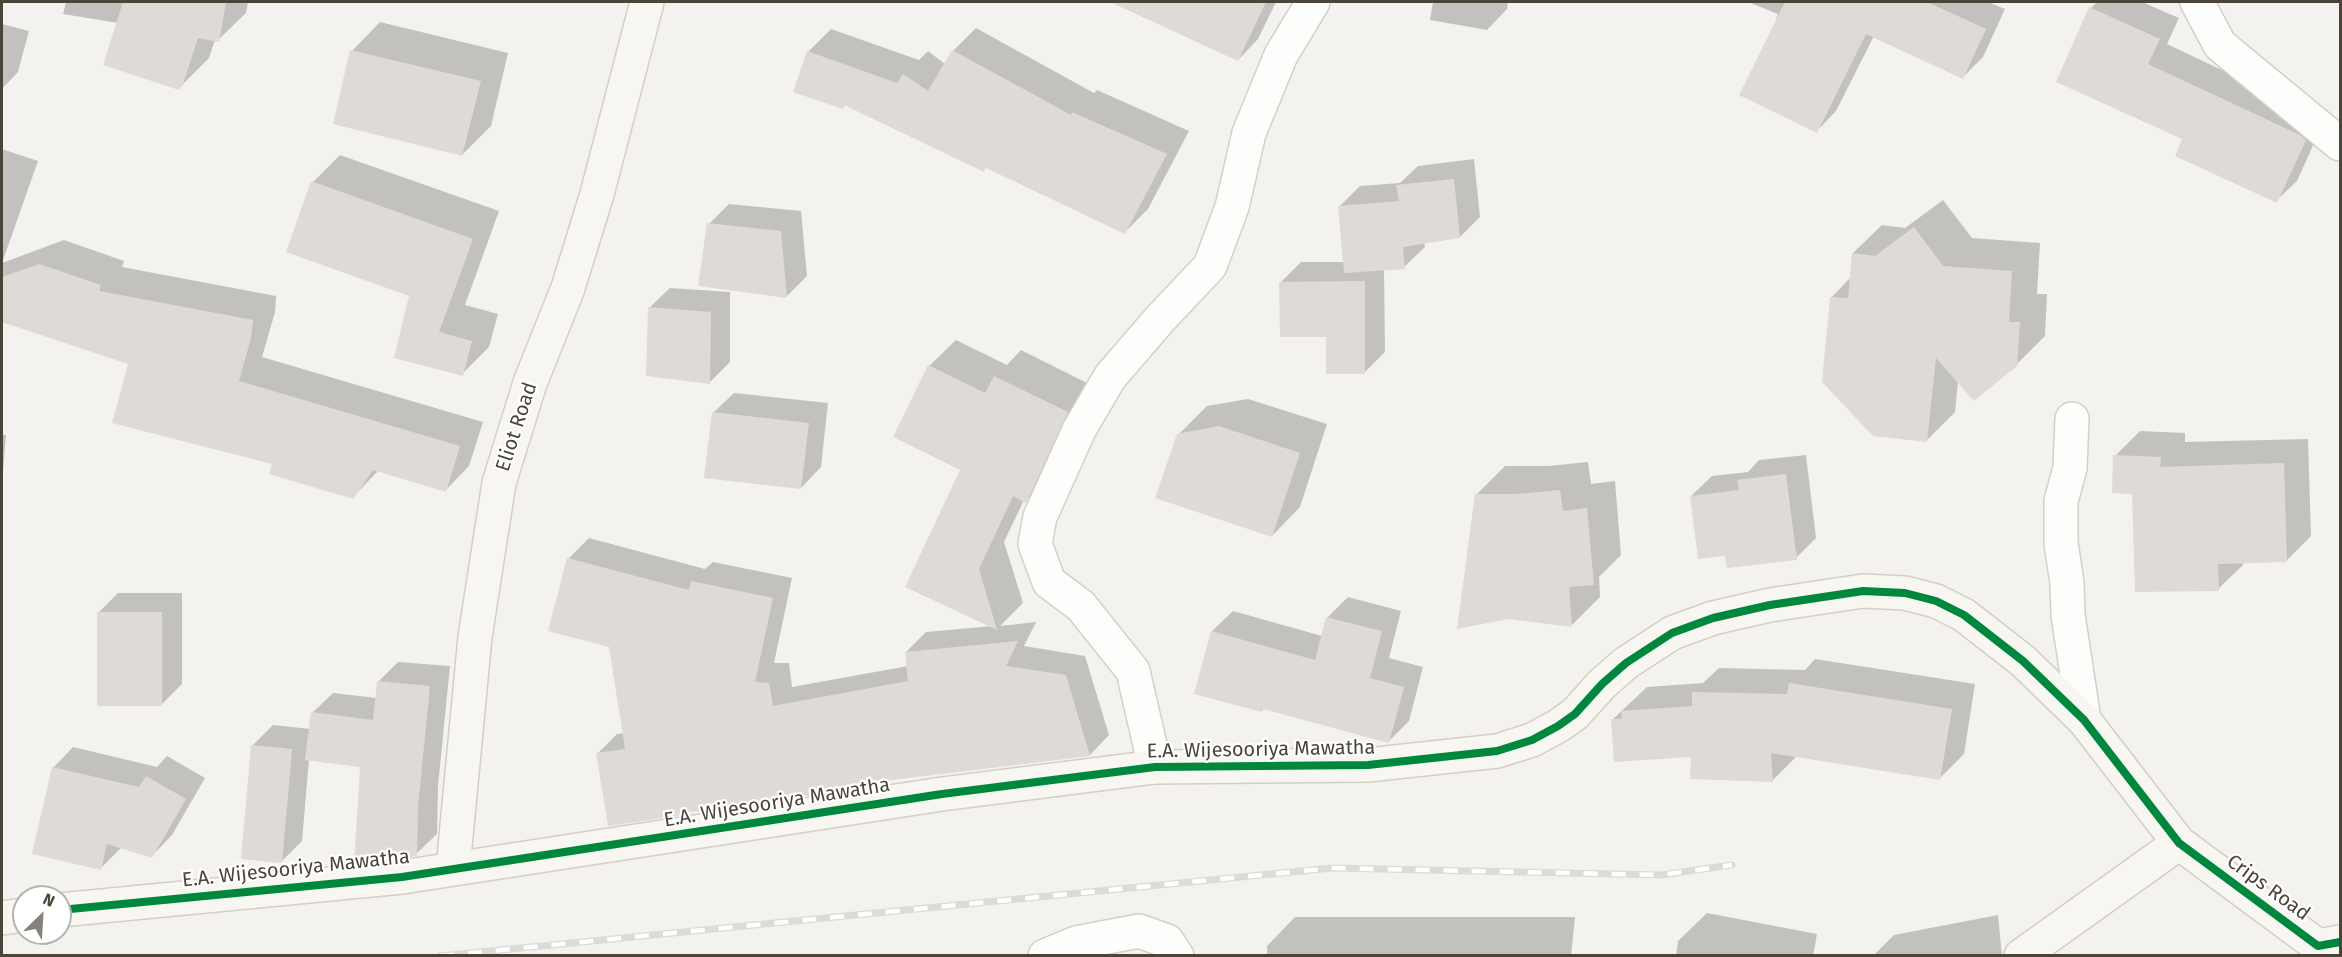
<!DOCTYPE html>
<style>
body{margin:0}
#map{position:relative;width:2342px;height:957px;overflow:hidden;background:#f4f2ee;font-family:"Fira Sans",sans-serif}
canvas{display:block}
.frame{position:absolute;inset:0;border:3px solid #4b4439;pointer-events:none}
.north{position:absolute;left:12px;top:885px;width:60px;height:60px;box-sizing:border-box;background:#fff;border:2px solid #b7b4b0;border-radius:50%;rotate:25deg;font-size:16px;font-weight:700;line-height:24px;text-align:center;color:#4b4439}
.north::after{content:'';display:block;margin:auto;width:21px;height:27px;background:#868178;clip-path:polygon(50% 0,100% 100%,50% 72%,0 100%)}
</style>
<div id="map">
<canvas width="2342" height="957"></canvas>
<div class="frame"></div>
<div class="north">N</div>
</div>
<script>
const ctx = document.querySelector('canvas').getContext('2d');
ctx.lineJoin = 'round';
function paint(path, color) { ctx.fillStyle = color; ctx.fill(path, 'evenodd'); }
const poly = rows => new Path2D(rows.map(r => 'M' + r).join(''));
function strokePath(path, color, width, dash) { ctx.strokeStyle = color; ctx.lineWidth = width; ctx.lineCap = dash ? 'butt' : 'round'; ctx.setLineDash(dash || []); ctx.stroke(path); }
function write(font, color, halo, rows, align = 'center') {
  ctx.font = font + ' "Fira Sans",sans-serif'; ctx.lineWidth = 4.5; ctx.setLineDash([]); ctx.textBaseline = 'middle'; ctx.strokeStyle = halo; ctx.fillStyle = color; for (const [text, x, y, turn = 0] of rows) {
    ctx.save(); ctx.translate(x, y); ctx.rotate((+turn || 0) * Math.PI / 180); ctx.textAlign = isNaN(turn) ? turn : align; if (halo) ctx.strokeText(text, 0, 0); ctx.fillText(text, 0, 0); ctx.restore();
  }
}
const shadow = poly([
 [66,2,248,2,246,13,218,40,215,40,209,58,179,88,118,23,63,14],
 [1159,2,1276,2,1258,39,1238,60,1151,19],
 [1433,2,1508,2,1507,9,1487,30,1430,20],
 [1748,2,1988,2,2005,9,1983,57,1963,77,1874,36,1836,111,1817,131,1778,19,1776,18,1778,14],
 [2097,2,2142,2,2179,18,2167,44,2325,119,2297,181,2276,201,2184,139,2058,81,2091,8],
 [380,22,508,53,491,126,462,155,352,51],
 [2,24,29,31,18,72,2,89],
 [976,28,1094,93,1097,90,1189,131,1148,209,1125,232,987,167,846,104,843,107,808,52,831,29,919,60,928,51,945,64,953,51],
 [2,149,38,161,2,263,64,240,124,261,122,267,276,296,275,312,262,357,483,422,469,466,445,491,379,470,353,497,274,463,129,363,2,320],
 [340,155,499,211,465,305,498,314,489,347,462,374,411,295,313,182],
 [1474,159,1480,217,1460,237,1424,242,1425,247,1404,267,1384,269,1385,352,1365,372,1328,335,1281,282,1301,262,1345,262,1340,206,1360,186,1400,183,1418,166],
 [1943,200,1972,238,2040,243,2037,294,2047,294,2045,336,2016,365,1958,381,1955,412,1926,441,1831,298,1851,277,1853,253,1882,225,1905,228],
 [729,204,801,211,807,276,787,296,709,224],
 [670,288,730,292,730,362,710,382,649,308],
 [956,340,1007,365,1021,350,1093,386,1052,475,1026,501,1024,500,1004,542,1023,603,1000,626,1036,622,1024,646,1085,656,1109,735,1090,755,887,779,883,783,686,810,683,813,597,754,617,734,624,733,610,646,550,630,569,558,589,538,705,569,713,562,792,578,774,663,789,663,792,687,908,666,906,652,926,632,992,626,907,587,962,469,929,366],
 [734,393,828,403,821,467,801,488,713,413],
 [1248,399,1327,424,1300,507,1272,536,1178,435,1207,406],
 [2140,431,2185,433,2185,442,2308,439,2311,536,2286,561,2243,562,2243,565,2218,589,2133,493,2115,456],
 [2,435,6,435,2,483],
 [1806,455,1816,538,1796,558,1726,554,1691,496,1712,476,1748,472,1759,460],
 [1588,462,1591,484,1615,481,1621,555,1599,577,1600,597,1572,625,1476,495,1505,466,1548,466],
 [118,593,182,593,182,684,162,704,98,613],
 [1348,597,1401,611,1389,658,1423,667,1409,721,1389,741,1264,708,1262,711,1212,631,1233,611,1322,636,1327,618],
 [1815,659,1975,684,1964,754,1940,778,1797,756,1773,780,1692,756,1612,720,1647,687,1703,683,1719,668,1805,670],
 [398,662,450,666,438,786,437,834,416,854,362,765,309,759,302,841,281,862,253,745,273,725,310,729,312,713,333,693,377,698,378,682],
 [73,747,157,767,167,756,205,778,172,835,152,856,121,848,101,868,53,768],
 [1707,913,1817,934,1813,956,1676,956,1678,941],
 [1998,915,2002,956,1874,955,1894,935],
 [1295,917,1575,917,1571,956,1267,956,1267,946]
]);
const building = poly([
 [123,2,226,2,219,42,198,38,182,87,180,87,179,90,103,65],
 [1110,2,1266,2,1238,61],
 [1785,2,1927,2,1986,29,1963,79,1866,34,1817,133,1739,95],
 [2089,7,2160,39,2148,64,2300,135,2306,140,2277,203,2175,156,2182,139,2056,82],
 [350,50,481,81,462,156,333,124],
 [952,50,1071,115,1072,112,1167,154,1125,234,986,168,984,172,844,105,843,109,793,92,807,51,897,83,903,74,928,91],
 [1454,179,1460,238,1403,247,1405,269,1344,273,1338,206,1399,201,1396,185],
 [311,181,473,239,439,332,472,341,463,376,394,358,409,296,286,252],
 [707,223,781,231,787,298,698,286],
 [1914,227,1943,266,2012,271,2009,322,2020,322,2017,366,1974,401,1936,358,1927,442,1873,436,1822,382,1830,297,1848,298,1852,253,1875,256],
 [39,264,101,285,99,291,253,320,251,338,239,381,460,446,446,492,373,470,353,499,269,474,272,464,112,423,128,364,2,322,2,277],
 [1365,281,1365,374,1326,374,1326,337,1280,337,1279,282],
 [648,307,711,312,710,384,646,376],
 [928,365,985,393,994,376,1068,412,1026,503,1013,496,979,569,997,630,905,587,960,470,893,437],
 [712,412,809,423,801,489,704,478],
 [1219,426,1300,453,1272,537,1155,498,1177,434],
 [2113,455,2161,457,2160,467,2284,463,2287,562,2218,564,2219,591,2135,592,2132,494,2112,493],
 [1786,474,1797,560,1727,568,1725,556,1698,559,1690,496,1739,490,1737,480],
 [1560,490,1563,511,1587,508,1594,585,1569,587,1572,627,1508,619,1457,629,1475,494,1518,494],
 [567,558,689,590,691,581,773,598,755,682,769,683,773,706,908,681,905,652,1018,641,1006,666,1066,675,1090,756,884,781,884,784,709,811,683,812,684,815,608,826,596,753,625,749,609,647,548,631],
 [97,612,162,612,162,706,97,706],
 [1326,617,1382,631,1370,678,1404,687,1389,743,1263,709,1262,712,1194,694,1211,631,1315,660],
 [377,681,430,686,418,807,417,856,354,863,360,767,305,760,311,712,373,720],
 [1789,683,1952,709,1940,780,1771,753,1773,782,1690,779,1691,757,1614,762,1611,719,1622,719,1621,711,1692,706,1692,692,1787,694],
 [251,745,292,749,282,863,241,859],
 [52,767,139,787,146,776,186,799,152,858,107,844,101,870,32,854]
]);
const street = poly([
 [2197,2,2220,45,2340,144],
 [2072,419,2070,468,2061,501,2061,543,2067,583,2068,615,2084,720],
 [1155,767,1133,671,1081,606,1049,582,1035,544,1040,517,1079,430,1110,377,1160,319,1210,266,1232,207,1249,133,1281,55,1313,2],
 [1045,956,1076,943,1139,931,1167,941,1177,956]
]);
const secondary = poly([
 [453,868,475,637,499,483,530,383,568,288,597,194,647,2],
 [60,910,402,877,942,794,1155,767,1368,765,1497,751,1532,740,1558,726,1575,714,1602,684,1626,663,1672,633,1713,618,1770,605,1863,591,1905,593,1936,601,1964,615,2023,661,2084,720,2179,843,2318,946,2340,942],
 [2,918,24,915],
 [2021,956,2179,843]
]);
const rail = poly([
 [440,956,1332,868,1661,875,1732,865]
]);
const cycleway = poly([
 [60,910,402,877,942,794,1155,767,1368,765,1497,751,1532,740,1558,726,1575,714,1602,684,1626,663,1672,633,1713,618,1770,605,1863,591,1905,593,1936,601,1964,615,2023,661,2084,720,2179,843,2318,946,2340,942]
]);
const streetNames = [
 ["Eliot Road",517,427,-72],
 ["E.A. Wijesooriya Mawatha",1261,750,-1],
 ["E.A. Wijesooriya Mawatha",777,803,-9],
 ["E.A. Wijesooriya Mawatha",296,869,-6],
 ["Crips Road",2268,888,36]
];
paint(shadow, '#0003');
paint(building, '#dedbd6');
strokePath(street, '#d2d0cb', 36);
strokePath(secondary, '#d3cfc5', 36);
strokePath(street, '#fdfdfc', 33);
strokePath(secondary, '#f7f6f1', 33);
strokePath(rail, '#dbdbda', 7);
strokePath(rail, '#fff', 4.5, [14]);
strokePath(cycleway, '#00873e', 8);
write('20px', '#4b4439', '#fff', streetNames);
</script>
